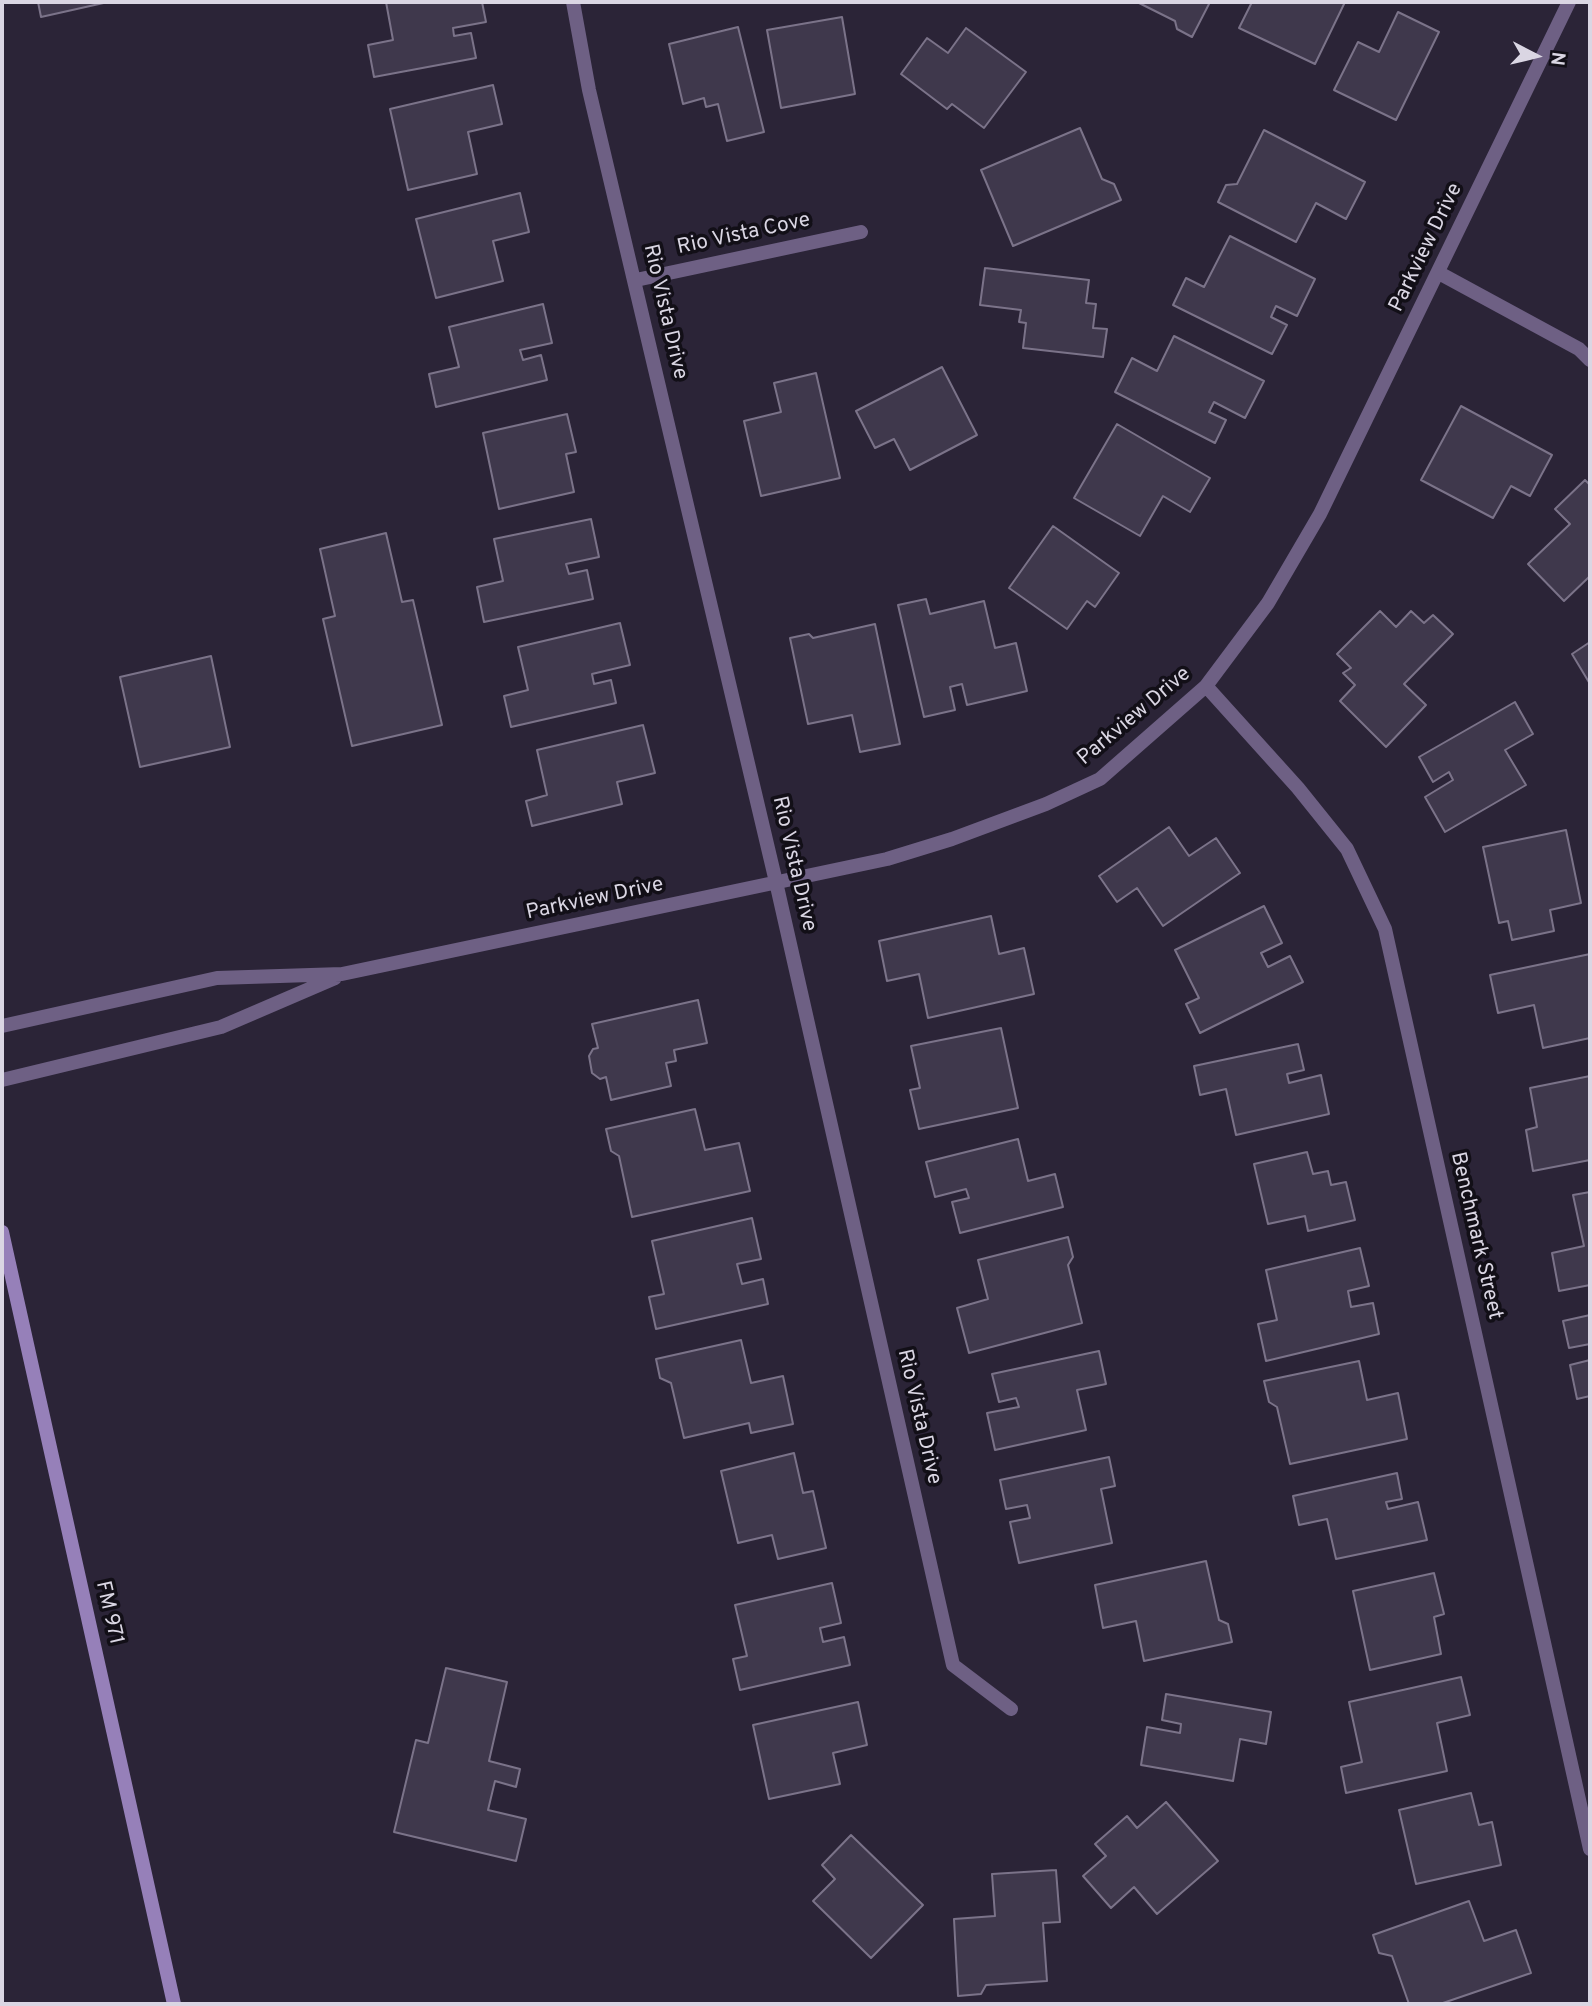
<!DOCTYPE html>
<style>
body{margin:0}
#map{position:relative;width:1592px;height:2006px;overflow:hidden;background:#2b2437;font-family:Overpass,sans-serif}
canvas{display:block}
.frame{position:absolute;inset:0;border:4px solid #dad6e3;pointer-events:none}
.north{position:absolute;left:1501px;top:21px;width:70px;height:70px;-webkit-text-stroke:5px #120f17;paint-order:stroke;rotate:97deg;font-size:19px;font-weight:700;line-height:28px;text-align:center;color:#dad6e3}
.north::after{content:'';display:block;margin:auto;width:24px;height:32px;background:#dad6e3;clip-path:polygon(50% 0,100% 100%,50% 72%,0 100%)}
</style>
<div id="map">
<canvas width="1592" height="2006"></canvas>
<div class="frame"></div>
<div class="north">N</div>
</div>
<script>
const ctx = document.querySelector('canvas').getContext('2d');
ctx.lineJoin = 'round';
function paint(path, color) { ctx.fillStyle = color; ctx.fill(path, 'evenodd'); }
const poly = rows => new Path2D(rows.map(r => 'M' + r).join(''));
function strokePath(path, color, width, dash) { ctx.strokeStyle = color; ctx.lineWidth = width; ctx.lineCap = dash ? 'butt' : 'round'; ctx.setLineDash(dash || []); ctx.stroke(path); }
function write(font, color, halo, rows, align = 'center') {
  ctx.font = font + ' Overpass,sans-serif'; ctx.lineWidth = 7; ctx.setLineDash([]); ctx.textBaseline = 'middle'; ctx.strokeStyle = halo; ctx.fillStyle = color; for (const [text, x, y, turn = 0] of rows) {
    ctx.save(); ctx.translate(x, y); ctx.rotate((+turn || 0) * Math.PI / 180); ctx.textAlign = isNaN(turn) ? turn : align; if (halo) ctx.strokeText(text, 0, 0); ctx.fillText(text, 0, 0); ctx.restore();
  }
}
const building = poly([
 [38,2,108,2,41,17,38,2],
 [386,2,482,2,486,22,453,28,454,36,471,33,476,58,374,77,368,45,393,40,386,2],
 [1137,2,1210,2,1192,37,1177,29,1175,21,1137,2],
 [1252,2,1345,2,1315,64,1239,28,1252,2],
 [1398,12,1439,32,1396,120,1334,90,1358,42,1379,52,1398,12],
 [842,17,855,94,781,108,767,30,842,17],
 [738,27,764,132,727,141,718,104,706,107,704,98,683,104,669,44,738,27],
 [966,28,1026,72,984,128,952,104,947,109,901,74,927,38,948,53,966,28],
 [493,85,502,124,468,132,477,174,408,190,390,109,493,85],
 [1080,128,1102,179,1114,184,1121,200,1013,246,981,170,1080,128],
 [1264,130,1365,182,1346,219,1316,203,1296,242,1218,202,1226,185,1237,184,1264,130],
 [520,193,529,232,493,241,503,281,436,298,416,219,520,193],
 [1230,236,1315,279,1297,316,1276,306,1271,317,1287,325,1272,354,1173,305,1186,278,1204,287,1230,236],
 [985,268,1089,280,1086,303,1096,304,1093,328,1107,329,1103,357,1023,348,1026,323,1019,322,1021,310,980,305,985,268],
 [543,304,552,343,520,350,523,360,541,355,547,380,436,407,429,374,459,367,449,327,543,304],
 [1174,336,1264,381,1245,418,1214,402,1209,412,1226,420,1215,443,1115,392,1132,358,1157,371,1174,336],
 [942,367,977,435,910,470,894,439,875,448,856,411,942,367],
 [816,373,840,478,761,496,744,421,781,412,774,383,816,373],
 [1461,406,1552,455,1530,496,1511,486,1493,518,1421,480,1461,406],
 [567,414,576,452,566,454,574,492,499,509,483,433,567,414],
 [1117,424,1210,478,1190,512,1163,496,1140,536,1074,498,1117,424],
 [1585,480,1590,485,1590,576,1564,601,1528,564,1570,524,1555,509,1585,480],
 [591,519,599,557,566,564,569,574,587,570,593,599,484,622,477,587,503,581,494,539,591,519],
 [1053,526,1119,573,1095,607,1087,601,1067,629,1009,588,1053,526],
 [386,533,402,602,413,600,442,725,352,746,323,619,335,616,320,549,386,533],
 [926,599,930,614,984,601,995,648,1016,643,1027,691,967,705,962,684,950,687,955,710,924,717,898,605,926,599],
 [1380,611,1396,627,1411,611,1424,623,1433,615,1453,634,1404,684,1426,705,1386,747,1340,701,1355,685,1343,673,1351,668,1337,654,1380,611],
 [620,623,630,665,592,674,594,684,611,680,616,703,511,727,504,696,528,690,518,647,620,623],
 [875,624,900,744,860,752,852,715,808,724,790,638,809,634,813,638,875,624],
 [1590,642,1590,684,1572,654,1590,642],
 [211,656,230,747,140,767,120,677,211,656],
 [1515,702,1533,734,1505,750,1526,785,1445,832,1425,797,1453,780,1449,772,1433,782,1419,757,1515,702],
 [643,725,655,773,617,782,622,804,532,826,526,801,547,795,537,750,643,725],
 [1169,827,1189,856,1216,838,1240,873,1163,926,1137,888,1117,902,1099,876,1169,827],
 [1566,830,1581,903,1550,910,1554,931,1512,940,1508,921,1499,923,1483,847,1566,830],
 [1264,906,1282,943,1261,953,1268,967,1290,956,1303,982,1200,1033,1186,1004,1199,998,1175,950,1264,906],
 [991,916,999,954,1024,948,1034,994,928,1018,919,974,887,981,879,941,991,916],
 [1590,954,1590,1038,1543,1048,1534,1005,1498,1013,1490,975,1590,954],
 [698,1000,707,1043,674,1050,676,1061,666,1063,671,1086,611,1100,606,1077,600,1079,592,1073,589,1056,593,1049,598,1048,592,1024,698,1000],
 [1001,1028,1018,1108,919,1129,910,1090,920,1088,911,1046,1001,1028],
 [1298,1044,1304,1070,1287,1074,1289,1083,1321,1075,1329,1114,1236,1135,1226,1089,1200,1095,1194,1066,1298,1044],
 [1590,1076,1590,1160,1533,1171,1526,1130,1537,1127,1530,1088,1590,1076],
 [695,1109,705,1150,739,1143,750,1191,632,1217,619,1156,611,1151,606,1129,695,1109],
 [1018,1139,1028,1181,1055,1174,1063,1207,960,1233,952,1202,969,1198,966,1189,935,1197,926,1162,1018,1139],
 [1307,1152,1313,1174,1328,1171,1331,1185,1346,1182,1355,1220,1308,1231,1305,1216,1268,1224,1254,1164,1307,1152],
 [1590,1192,1590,1285,1559,1291,1552,1253,1584,1246,1573,1195,1590,1192],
 [752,1218,761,1259,737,1264,742,1284,763,1279,768,1304,656,1329,649,1297,664,1294,652,1241,752,1218],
 [1068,1237,1073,1257,1068,1265,1082,1323,969,1353,957,1308,988,1299,978,1260,1068,1237],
 [1360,1248,1369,1286,1348,1291,1351,1307,1373,1303,1379,1334,1266,1361,1258,1324,1277,1320,1266,1270,1360,1248],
 [1590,1315,1590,1344,1569,1348,1563,1321,1590,1315],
 [741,1340,751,1383,783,1376,793,1424,751,1433,749,1423,684,1438,671,1383,660,1378,656,1359,741,1340],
 [1099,1351,1106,1384,1077,1390,1086,1430,995,1450,987,1413,1019,1407,1016,1398,999,1402,992,1374,1099,1351],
 [1590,1360,1590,1396,1577,1399,1570,1365,1590,1360],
 [1359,1361,1367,1400,1398,1393,1407,1439,1290,1464,1277,1407,1269,1402,1264,1381,1359,1361],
 [794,1453,803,1493,813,1491,826,1548,778,1559,772,1535,738,1543,721,1471,794,1453],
 [1109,1457,1115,1486,1101,1489,1112,1543,1019,1563,1010,1522,1030,1518,1027,1505,1006,1509,1000,1480,1109,1457],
 [1397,1473,1402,1499,1386,1502,1388,1509,1418,1502,1427,1540,1336,1559,1327,1519,1299,1525,1293,1496,1397,1473],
 [1206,1561,1219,1620,1228,1624,1232,1642,1144,1661,1136,1621,1103,1628,1095,1585,1206,1561],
 [1434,1573,1444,1614,1434,1617,1441,1654,1370,1670,1353,1591,1434,1573],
 [832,1583,841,1623,820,1628,823,1642,844,1637,850,1665,740,1690,733,1659,747,1656,735,1605,832,1583],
 [446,1668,507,1682,489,1761,520,1769,516,1787,495,1781,488,1810,526,1819,516,1861,394,1832,416,1740,428,1743,446,1668],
 [1461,1677,1470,1715,1437,1723,1447,1771,1346,1793,1341,1767,1362,1762,1349,1702,1461,1677],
 [1166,1694,1271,1712,1266,1744,1240,1739,1233,1781,1141,1765,1147,1727,1180,1733,1181,1724,1162,1720,1166,1694],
 [858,1702,867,1745,833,1753,840,1784,769,1799,753,1725,858,1702],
 [1471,1793,1479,1825,1492,1822,1501,1865,1416,1884,1399,1810,1471,1793],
 [1166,1802,1218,1861,1157,1914,1134,1887,1111,1908,1083,1876,1106,1856,1095,1844,1127,1816,1137,1828,1166,1802],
 [851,1835,923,1905,871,1958,813,1901,835,1879,822,1865,851,1835],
 [1056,1870,1060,1922,1043,1923,1047,1981,986,1985,981,1994,958,1996,954,1919,995,1916,992,1874,1056,1870],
 [1469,1901,1484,1941,1516,1930,1531,1973,1440,2004,1409,2004,1392,1956,1379,1953,1373,1935,1469,1901]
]);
const minor = poly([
 [573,2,589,90,776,882,953,1665,1011,1709],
 [1439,273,1579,349,1590,360],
 [636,280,861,232],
 [1206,686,1298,788,1347,849,1385,929,1590,1849],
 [2,1026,217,978,342,974,887,859,952,839,1046,804,1100,779,1206,686,1268,603,1320,514,1569,2],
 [2,1080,221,1027,335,978]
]);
const secondary = poly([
 [2,1232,174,2004]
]);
const streetNames = [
 ["Rio Vista Cove",744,235,-12],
 ["Parkview Drive",1427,248,-64],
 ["Rio Vista Drive",664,312,77],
 ["Parkview Drive",1135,717,-40],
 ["Rio Vista Drive",793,864,77],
 ["Parkview Drive",595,900,-12],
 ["Benchmark Street",1475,1236,77],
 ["Rio Vista Drive",918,1417,77],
 ["FM 971",108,1613,77]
];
paint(building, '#3f384c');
strokePath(building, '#7b7389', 2);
strokePath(minor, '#6e6084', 14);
strokePath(secondary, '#9680b9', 14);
write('21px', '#dad6e3', '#120f17', streetNames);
</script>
